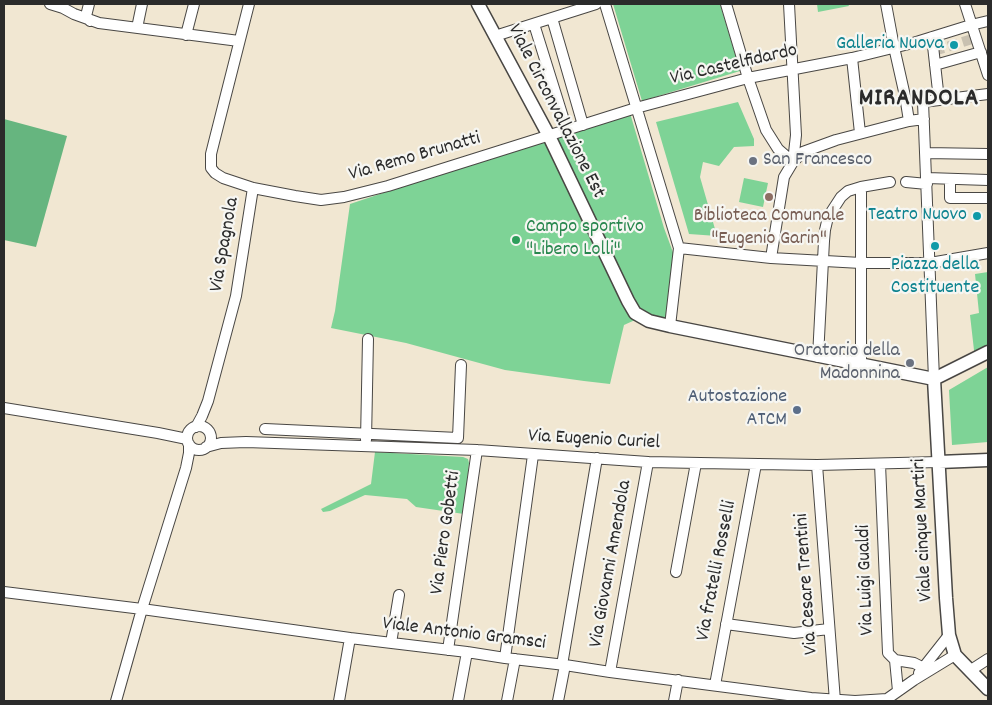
<!DOCTYPE html>
<style>
body{margin:0}
#map{position:relative;width:992px;height:705px;overflow:hidden;background:#f1e7d2;font-family:Dekko,sans-serif}
canvas{display:block}
.frame{position:absolute;inset:0;border:5px solid #2b2b2b;pointer-events:none}
</style>
<div id="map">
<canvas width="992" height="705"></canvas>
<div class="frame"></div>
</div>
<script>
const ctx = document.querySelector('canvas').getContext('2d');
ctx.lineJoin = 'round';
function paint(path, color) { ctx.fillStyle = color; ctx.fill(path, 'evenodd'); }
const poly = rows => new Path2D(rows.map(r => 'M' + r).join(''));
function strokePath(path, color, width, dash) { ctx.strokeStyle = color; ctx.lineWidth = width; ctx.lineCap = dash ? 'butt' : 'round'; ctx.setLineDash(dash || []); ctx.stroke(path); }
function write(font, color, halo, rows, align = 'center') {
  ctx.font = font + ' Dekko,sans-serif'; ctx.lineWidth = 4.5; ctx.setLineDash([]); ctx.textBaseline = 'middle'; ctx.strokeStyle = halo; ctx.fillStyle = color; for (const [text, x, y, turn = 0] of rows) {
    ctx.save(); ctx.translate(x, y); ctx.rotate((+turn || 0) * Math.PI / 180); ctx.textAlign = isNaN(turn) ? turn : align; if (halo) ctx.strokeText(text, 0, 0); ctx.fillText(text, 0, 0); ctx.restore();
  }
}
const green = poly([
 [613,4,720,4,740,71,642,101],
 [817,4,848,4,849,6,818,12],
 [738,102,754,139,754,146,734,147,719,166,703,162,700,177,717,236,689,234,656,122],
 [630,113,664,228,674,255,670,326,635,313,549,136],
 [548,138,635,320,624,325,610,384,584,381,505,370,406,343,331,328,335,311,350,204],
 [744,178,768,183,763,207,739,202],
 [988,272,988,351,975,359,970,315,979,313,975,274],
 [988,367,988,442,952,445,949,390],
 [375,452,463,457,468,459,469,463,464,514,416,507,407,499,365,495,330,511,323,512,321,509,371,484]
]);
const forest = poly([
 [4,119,67,136,36,247,4,240]
]);
const minorTunnel = poly([
 [934,51,975,38]
]);
const minor = poly([
 [50,4,63,8,74,14,99,23,239,41],
 [89,4,86,16,90,21],
 [249,4,214,142,211,154,211,168,215,173,223,178,253,188,295,196,321,200,344,197,388,186,636,108,748,78,852,58,913,43,971,25,988,21],
 [605,4,679,248,670,326],
 [726,4,748,78,766,130,778,149,793,162],
 [789,4,796,135,793,162],
 [886,4,894,47,905,96,909,121],
 [965,4,988,75],
 [552,18,583,125],
 [534,24,567,130],
 [137,28,142,4],
 [186,35,194,4],
 [495,36,596,4],
 [932,37,939,100],
 [852,58,860,133],
 [935,65,981,52],
 [925,153,988,154],
 [927,178,988,180],
 [950,179,950,198,988,198],
 [906,182,927,184],
 [679,248,771,258,861,263,930,263,988,253],
 [771,258,784,177,793,162,803,152,836,140,909,121,924,119],
 [818,357,824,241,825,230,828,217,841,197,848,191,861,187,890,182],
 [861,365,861,187],
 [934,379,923,102,988,94],
 [4,408,158,433,187,439],
 '187 438a12 12 0 1 1 24 0a12 12 0 1 1-24 0Z',
 [196,427,202,416,208,401,236,296,253,188],
 [265,429,458,438,461,365],
 [366,440,368,339],
 [206,447,221,443,246,442,477,450,648,462,700,463,817,465,939,462],
 [880,464,888,653,895,660,898,691],
 [817,465,835,701],
 [676,572,696,463],
 [4,592,142,609,350,638,467,652,505,658,565,665,610,672,811,698,855,701,887,699,914,680,955,655],
 [726,624,794,633,829,629],
 [391,643,399,595],
 [448,650,477,450],
 [505,658,533,455],
 [895,660,914,663,924,668],
 [562,665,597,458],
 [971,670,988,659],
 [610,672,648,462],
 [919,673,949,635],
 [715,685,756,464],
 [116,701,142,609,186,468,189,453,189,444],
 [339,701,350,638],
 [458,701,467,652],
 [507,701,515,659],
 [558,701,565,665],
 [674,701,678,680]
]);
const major = poly([
 [478,4,549,136,628,301,635,313,649,321,670,326,934,379],
 [934,379,946,598,949,635,955,655,988,689],
 [934,379,988,352],
 [939,462,988,460]
]);
const markers = [
 [954,45,5,"#0f9aa8"],
 [753,161,5,"#6b7280"],
 [769,197,5,"#8d6e63"],
 [977,216,5,"#0f9aa8"],
 [516,240,5,"#2e9e5b"],
 [935,246,5,"#0f9aa8"],
 [910,363,5,"#6b7280"],
 [797,410,5,"#5c6f8a"]
];
const cultureNames = [
 ["Galleria Nuova",944,45],
 ["Teatro Nuovo",967,216],
 ["Piazza della",935,266,"center"],
 ["Costituente",935,289,"center"]
];
const streetNames = [
 ["Via Castelfidardo",734,66,-13],
 ["Viale Circonvallazione Est",555,112,63],
 ["Via Remo Brunatti",415,158,-16],
 ["Via Spagnola",226,245,-80],
 ["Via Eugenio Curiel",594,441,3],
 ["Viale cinque Martiri",924,530,-93],
 ["Via Piero Gobetti",447,533,-82],
 ["Via Giovanni Amendola",612,564,-80],
 ["Via fratelli Rosselli",718,571,-79],
 ["Via Luigi Gualdi",867,580,-92],
 ["Via Cesare Trentini",808,584,-94],
 ["Viale Antonio Gramsci",464,635,7]
];
const worshipNames = [
 ["San Francesco",763,161],
 ["Oratorio della",900,352,"right"],
 ["Madonnina",900,375,"right"]
];
const educationNames = [
 ["Biblioteca Comunale",769,217],
 ["\"Eugenio Garin\"",769,240]
];
const leisureNames = [
 ["Campo sportivo",526,228],
 ["\"Libero Lolli\"",526,251]
];
const serviceNames = [
 ["Autostazione",787,398],
 ["ATCM",787,421]
];
const districtNames = [
 ["MIRANDOLA",919,101]
];
paint(green, '#7ed396');
paint(forest, '#66b57f');
strokePath(minorTunnel, '#c9c1b1', 10, [10, 5]);
strokePath(minor, '#494744', 12);
strokePath(major, '#494744', 15);
strokePath(minor, '#fff', 10);
strokePath(major, '#fff', 12);
for (const [x, y, r, color] of markers) { const dot = new Path2D(); dot.arc(x, y, r, 0, 2 * Math.PI); ctx.fillStyle = color; ctx.fill(dot); strokePath(dot, '#f6f6f2', 2); }
write('20px', '#0d838f', '#f6f6f2', cultureNames, 'right');
write('20px', '#2b2b2b', '#f6f6f2', streetNames);
write('20px', '#5b616d', '#f6f6f2', worshipNames, 'left');
write('20px', '#785e54', '#f6f6f2', educationNames);
write('20px', '#27864d', '#f6f6f2', leisureNames, 'left');
write('20px', '#4e5e75', '#f6f6f2', serviceNames, 'right');
ctx.letterSpacing = '1px';
write('bold 25px', '#2b2b2b', '#f6f6f2', districtNames);
ctx.letterSpacing = '0px';
</script>
